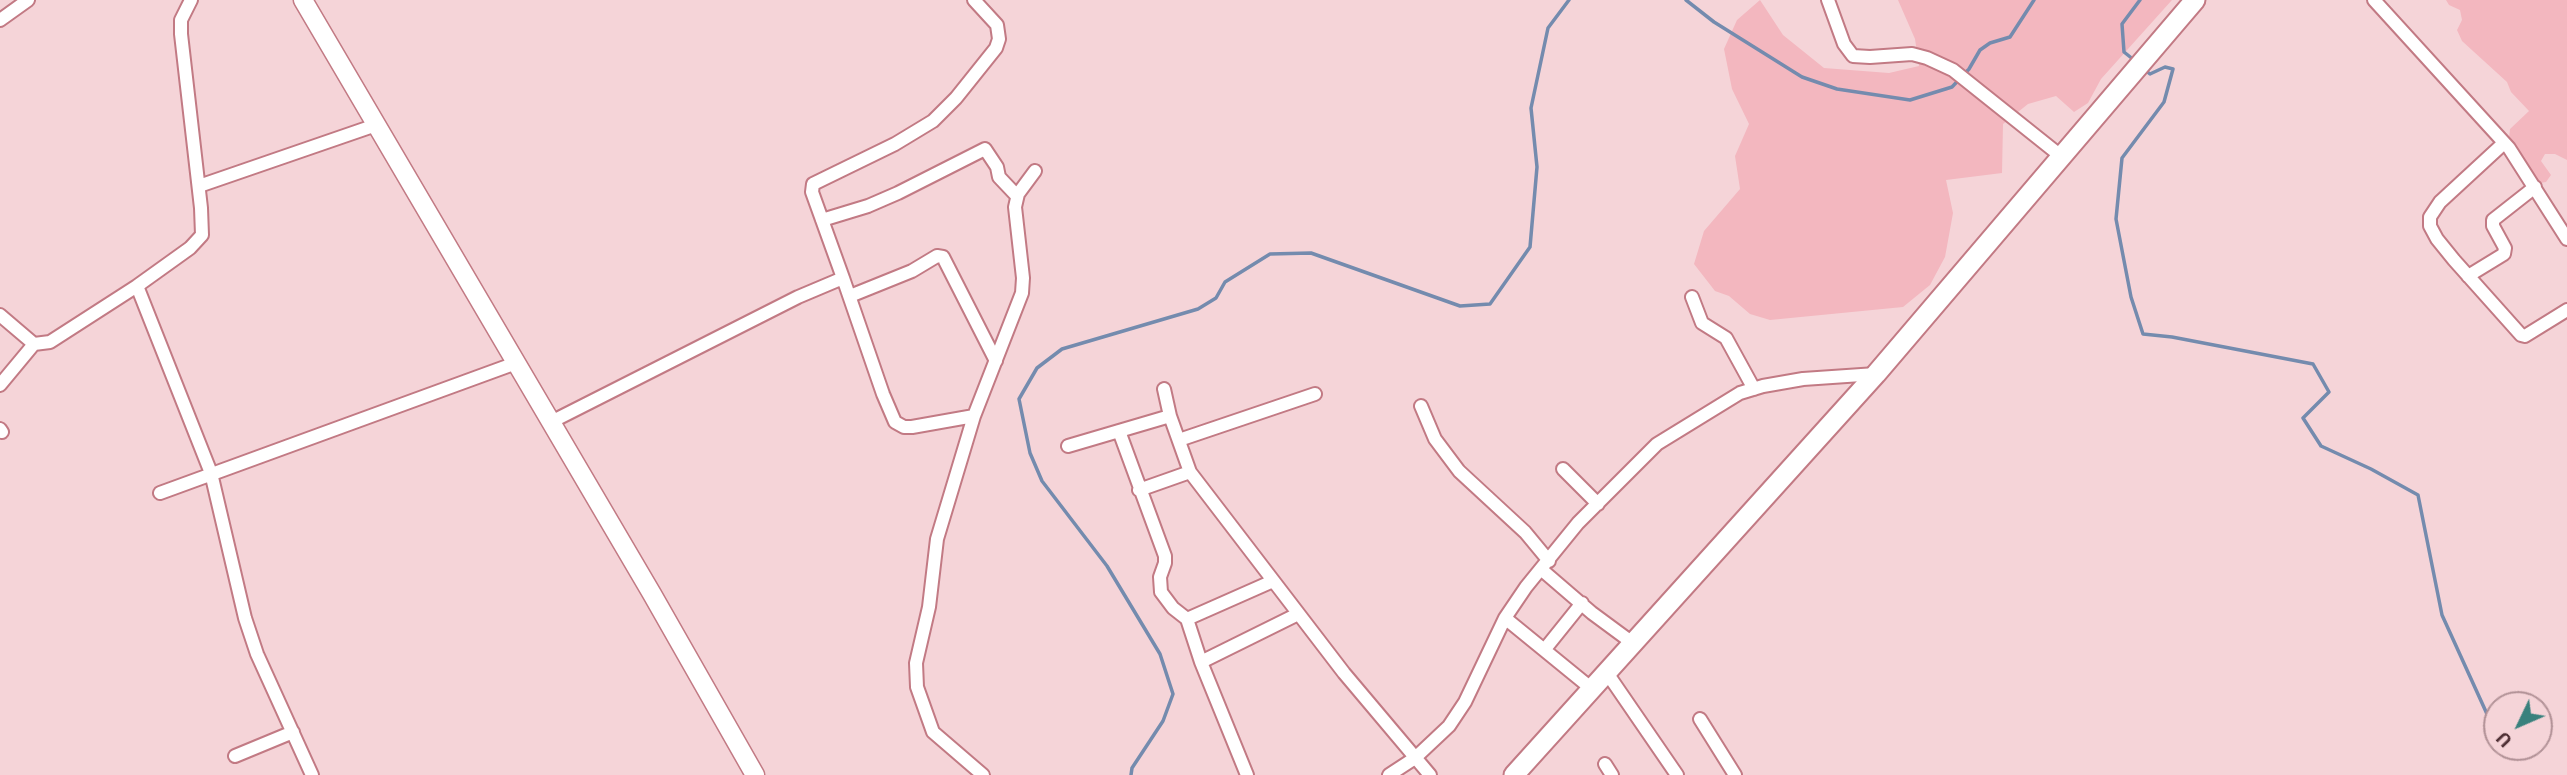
<!DOCTYPE html>
<style>
body{margin:0}
#map{position:relative;width:2567px;height:775px;overflow:hidden;background:#f5d4d8;font-family:Roboto,sans-serif}
canvas{display:block}
.north{position:absolute;left:2483px;top:691px;width:70px;height:70px;box-sizing:border-box;background:#f5d4d8;border:2px solid #b19196;border-radius:50%;rotate:226deg;font-size:19px;font-weight:700;line-height:28px;text-align:center;color:#4c2d32}
.north::after{content:'';display:block;margin:auto;width:24px;height:32px;background:#39817d;clip-path:polygon(50% 0,100% 100%,50% 72%,0 100%)}
</style>
<div id="map">
<canvas width="2567" height="775"></canvas>
<div class="north">U</div>
</div>
<script>
const ctx = document.querySelector('canvas').getContext('2d');
ctx.lineJoin = 'round';
function paint(path, color) { ctx.fillStyle = color; ctx.fill(path, 'evenodd'); }
const poly = rows => new Path2D(rows.map(r => 'M' + r).join(''));
function strokePath(path, color, width, dash) { ctx.strokeStyle = color; ctx.lineWidth = width; ctx.lineCap = dash ? 'butt' : 'round'; ctx.setLineDash(dash || []); ctx.stroke(path); }
const green = poly([
 [1760,0,1783,35,1824,68,1889,73,1919,66,1915,39,1898,0,2172,0,2101,79,2088,103,2074,112,2056,96,2028,104,2003,124,2002,173,1946,180,1953,213,1945,257,1930,285,1903,307,1770,320,1750,314,1729,296,1715,291,1694,264,1704,231,1740,189,1735,156,1749,124,1732,89,1724,49,1737,20],
 [2446,0,2567,0,2567,160,2555,154,2545,154,2541,161,2551,175,2546,182,2540,183,2518,155,2509,138,2510,129,2529,111,2511,92,2507,82,2462,41,2457,30,2462,20,2460,10,2449,5]
]);
const stream = poly([
 [1686,0,1714,22,1802,77,1837,89,1910,100,1952,87,1969,69,1980,50,1990,43,2010,37,2034,0],
 [2134,60,2124,52,2122,24,2140,0],
 [2145,70,2150,74,2165,67,2173,69,2164,102,2122,158,2116,219,2131,297,2143,334,2172,337,2313,364,2329,392,2303,418,2321,446,2371,469,2418,495,2442,615,2497,736],
 [2502,747,2503,749],
 [1131,775,1132,768,1163,721,1173,694,1160,654,1107,566,1042,481,1030,453,1019,399,1037,368,1062,349,1198,309,1216,298,1225,282,1270,254,1311,253,1460,306,1490,304,1530,247,1537,167,1531,108,1548,28,1569,0]
]);
const street = poly([
 [191,0,181,20,181,34,201,208,202,235,190,248,137,286,211,473,245,618,257,654,312,775],
 [1828,0,1844,44,1853,56,1870,57,1912,54,1927,58,1953,70,2062,157],
 [2374,0,2509,148,2567,239],
 [0,20,28,0],
 [2504,143,2440,202,2430,217,2430,226,2437,239,2454,260,2521,335,2525,336,2567,310],
 [199,186,376,125],
 [822,220,868,206,898,193,985,149,997,167,999,177,1017,196],
 [2468,276,2504,254,2505,248,2493,226,2493,220,2535,187],
 [843,278,883,394,895,422,904,427,912,427,974,416],
 [850,296,912,271,937,256,943,257,996,361],
 [1692,297,1702,323,1726,338,1754,389],
 [0,315,34,344,50,342,137,286],
 [0,385,34,344],
 [1164,389,1170,416,1190,472,1344,673,1430,775],
 [1421,406,1435,439,1459,471,1525,532,1549,561],
 [551,422,798,297,843,278,812,192,813,184,895,144,933,121,956,98,996,48,999,39,997,25,974,0],
 [0,429,2,432],
 [1119,431,1165,556,1165,563,1160,577,1161,592,1173,608,1187,619,1201,662],
 [1179,440,1315,394],
 [1068,446,1170,416],
 [1563,469,1598,504],
 [1139,490,1190,472],
 [160,493,516,363],
 [1542,570,1592,613,1634,644],
 [1505,618,1592,689],
 [1187,619,1273,581],
 [1545,649,1582,603],
 [1607,673,1677,775],
 [1700,719,1735,775],
 [235,756,293,732],
 [1605,764,1612,775],
 [983,775,933,732,917,687,916,663,929,607,937,539,974,416,1022,293,1023,278,1015,207,1018,194,1035,171],
 [1247,775,1201,662,1298,614],
 [1389,775,1415,758,1449,726,1465,702,1505,618,1526,587,1578,523,1657,444,1740,393,1763,386,1803,379,1876,374]
]);
const secondary = poly([
 [303,0,652,594,755,775]
]);
const primary = poly([
 [1514,775,1876,374,2195,0]
]);
paint(green, '#f3b7bf');
strokePath(stream, '#748bae', 3.5);
strokePath(street, '#c27a84', 16);
strokePath(secondary, '#c27a84', 21);
strokePath(primary, '#c27a84', 23);
strokePath(street, '#fff', 12);
strokePath(secondary, '#fff', 18);
strokePath(primary, '#fff', 19);
</script>
